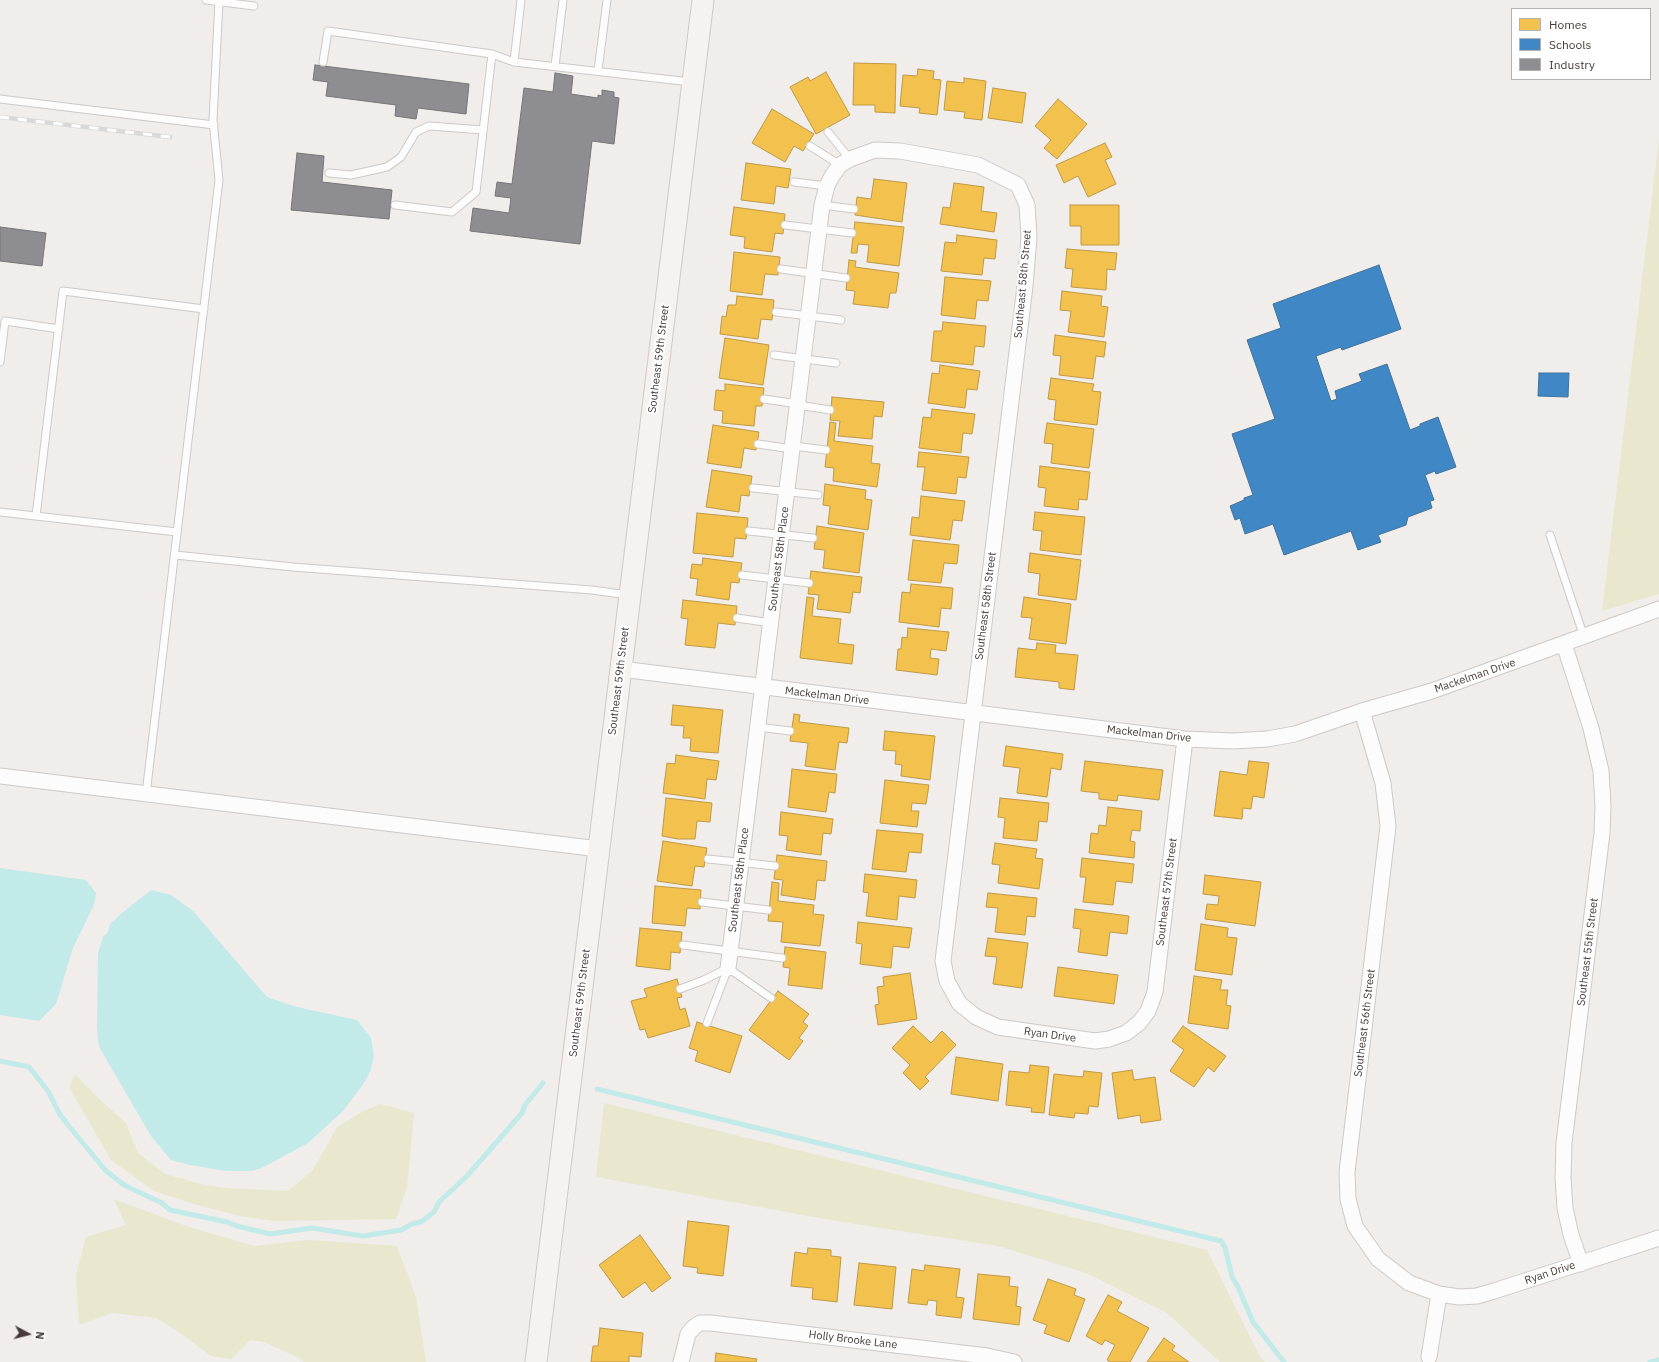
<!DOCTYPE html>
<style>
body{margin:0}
#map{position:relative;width:1659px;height:1362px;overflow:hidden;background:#f1edeb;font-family:"IBM Plex Sans",sans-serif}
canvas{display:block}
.legend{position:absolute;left:1511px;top:8px;width:140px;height:72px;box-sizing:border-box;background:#fff;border:1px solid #b5b1af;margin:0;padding:5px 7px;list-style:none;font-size:12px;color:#463b38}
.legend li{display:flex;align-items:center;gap:8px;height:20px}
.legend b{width:20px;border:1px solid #b5b1af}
.north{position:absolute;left:8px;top:1314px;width:40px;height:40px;-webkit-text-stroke:3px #fff;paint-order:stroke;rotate:97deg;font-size:11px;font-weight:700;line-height:16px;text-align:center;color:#463b38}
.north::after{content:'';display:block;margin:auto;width:14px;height:18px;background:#463b38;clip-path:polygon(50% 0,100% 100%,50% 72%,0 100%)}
</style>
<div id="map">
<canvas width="1659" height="1362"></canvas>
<ul class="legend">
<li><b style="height:11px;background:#f2c14e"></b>Homes</li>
<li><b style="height:11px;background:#3f88c5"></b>Schools</li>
<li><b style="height:11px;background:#8d8d92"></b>Industry</li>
</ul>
<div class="north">N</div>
</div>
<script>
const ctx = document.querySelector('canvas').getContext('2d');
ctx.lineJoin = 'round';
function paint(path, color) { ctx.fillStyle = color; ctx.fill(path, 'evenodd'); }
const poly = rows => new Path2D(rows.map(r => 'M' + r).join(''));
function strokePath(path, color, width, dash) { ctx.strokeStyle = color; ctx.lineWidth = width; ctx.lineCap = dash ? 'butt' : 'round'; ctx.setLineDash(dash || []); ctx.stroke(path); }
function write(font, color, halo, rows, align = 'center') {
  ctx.font = font + ' "IBM Plex Sans",sans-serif'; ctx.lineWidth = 4; ctx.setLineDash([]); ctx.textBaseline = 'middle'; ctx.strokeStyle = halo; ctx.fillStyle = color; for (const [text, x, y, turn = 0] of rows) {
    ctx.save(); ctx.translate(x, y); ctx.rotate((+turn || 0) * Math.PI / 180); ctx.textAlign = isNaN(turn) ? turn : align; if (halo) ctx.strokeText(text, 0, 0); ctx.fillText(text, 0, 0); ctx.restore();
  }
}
const green = poly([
 [1659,139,1659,594,1602,611],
 [75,1074,95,1095,126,1123,138,1153,165,1174,205,1185,227,1188,288,1191,313,1170,337,1127,362,1112,380,1104,414,1113,407,1187,396,1219,275,1221,240,1216,194,1204,154,1191,111,1160,69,1087],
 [604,1103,1207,1250,1260,1357,1265,1362,1220,1362,1167,1313,1086,1273,998,1246,830,1220,596,1177],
 [114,1199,189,1227,255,1246,309,1240,397,1246,416,1297,426,1362,304,1362,297,1357,264,1342,250,1340,231,1359,211,1356,179,1332,156,1318,112,1313,79,1325,76,1274,86,1237,126,1225]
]);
const water = poly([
 [0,868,86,880,96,893,94,905,73,948,56,1004,39,1021,0,1015],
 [151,890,171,895,193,911,267,997,297,1007,357,1020,371,1038,374,1056,371,1069,366,1080,344,1110,308,1143,262,1168,251,1171,226,1171,190,1165,171,1160,151,1136,99,1047,97,1028,98,953,103,937,108,932,110,924,122,913]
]);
const homes = poly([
 [854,63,896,64,895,113,875,112,875,105,853,105,854,63],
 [918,69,934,71,933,79,941,80,937,115,919,113,920,108,900,106,903,75,917,76,918,69],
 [826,72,850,115,816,134,790,87,808,77,810,81,826,72],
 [964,78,986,81,982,120,964,118,965,112,944,110,947,81,964,83,964,78],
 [993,88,1026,93,1022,123,988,118,993,88],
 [1058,99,1087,124,1057,159,1044,148,1051,140,1035,126,1058,99],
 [772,109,814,134,803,151,794,146,785,162,752,143,772,109],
 [1105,143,1112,157,1105,160,1116,184,1088,197,1078,176,1064,183,1056,165,1105,143],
 [746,163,791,169,788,188,776,186,774,204,741,200,746,163],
 [874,179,907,183,902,222,855,215,857,197,871,199,874,179],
 [954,183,984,187,981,211,997,213,994,232,940,224,943,207,950,208,954,183],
 [1070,205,1119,205,1119,245,1081,245,1081,226,1070,226,1070,205],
 [734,207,785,214,783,234,775,233,772,252,744,248,745,237,730,235,734,207],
 [855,222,904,227,899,266,867,262,869,245,858,244,857,253,851,253,855,222],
 [957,235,997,240,995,259,984,258,982,275,941,271,945,242,956,243,957,235],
 [1067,249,1117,253,1115,270,1107,269,1106,290,1071,287,1073,269,1065,268,1067,249],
 [734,252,780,257,778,275,765,274,762,295,730,291,734,252],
 [849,260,856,261,855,267,899,273,896,293,890,293,888,308,853,304,855,291,846,290,849,260],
 [945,277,991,281,988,301,977,300,975,319,941,315,945,277],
 [1062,291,1102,296,1101,306,1108,307,1104,337,1068,332,1071,311,1060,310,1062,291],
 [737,296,774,300,772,320,761,319,758,339,720,334,722,316,726,317,728,305,736,305,737,296],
 [943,322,986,326,984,347,975,346,973,365,931,361,934,331,942,331,943,322],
 [1055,335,1106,342,1104,357,1096,356,1093,379,1059,375,1061,356,1053,355,1055,335],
 [725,338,769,345,763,385,719,378,725,338],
 [940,365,980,371,977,390,967,389,965,408,928,403,932,373,939,374,940,365],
 [1051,378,1094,384,1092,391,1101,392,1097,425,1054,420,1056,400,1048,399,1051,378],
 [725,384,764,388,762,406,756,406,754,426,722,423,723,411,714,410,716,390,725,391,725,384],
 [832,397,884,402,882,417,874,416,872,439,838,436,840,421,830,420,832,397],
 [932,409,975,414,972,434,963,433,961,453,919,448,923,417,931,418,932,409],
 [830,422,836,423,834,441,873,446,871,463,880,464,877,487,833,481,834,468,825,467,830,422],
 [1047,423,1094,429,1089,468,1051,463,1053,444,1044,443,1047,423],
 [713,425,759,432,756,450,744,448,741,468,707,463,713,425],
 [919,452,969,457,966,478,958,477,956,494,922,490,925,467,917,467,919,452],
 [1040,466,1090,472,1087,500,1079,499,1078,510,1044,506,1046,488,1038,487,1040,466],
 [712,470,752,476,749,496,741,495,739,512,706,507,712,470],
 [825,484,866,490,865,499,872,500,868,530,828,524,830,506,823,505,825,484],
 [921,496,965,501,962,521,953,520,950,540,910,535,912,517,919,518,921,496],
 [1035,512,1085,517,1081,555,1040,550,1042,531,1033,530,1035,512],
 [697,513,748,518,746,539,735,538,733,557,693,553,697,513],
 [817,526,864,533,859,573,823,568,825,550,814,549,817,526],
 [913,540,959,545,957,564,944,563,941,583,908,580,913,540],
 [1030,553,1081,560,1076,600,1038,595,1040,574,1028,572,1030,553],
 [703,558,742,563,739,583,731,582,729,600,696,595,698,579,690,578,692,564,702,565,703,558],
 [811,571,862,577,860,593,853,592,850,613,817,609,819,595,808,594,811,571],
 [911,584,953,588,951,609,941,608,939,627,899,622,902,592,910,593,911,584],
 [807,597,814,598,812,616,841,619,838,643,854,645,852,664,800,658,807,597],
 [1024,597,1071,604,1066,644,1029,639,1032,618,1021,617,1024,597],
 [683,600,737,606,735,625,718,623,715,648,685,645,688,619,681,618,683,600],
 [908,628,949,632,946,651,931,649,930,658,939,659,937,675,896,670,898,649,901,649,902,637,907,638,908,628],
 [1037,643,1056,645,1055,653,1078,655,1074,690,1059,688,1059,682,1015,677,1018,648,1036,650,1037,643],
 [673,705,723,710,718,753,690,751,691,738,683,738,684,726,671,725,673,705],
 [794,714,800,715,799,722,849,728,847,743,839,742,835,770,805,766,808,743,790,741,794,714],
 [885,731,935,736,930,780,901,776,902,765,895,764,896,751,883,750,885,731],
 [1006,746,1063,754,1061,770,1051,768,1047,797,1017,793,1020,768,1003,766,1006,746],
 [676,755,719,761,716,780,707,779,705,799,663,793,667,763,675,764,676,755],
 [1085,761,1163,770,1159,800,1118,795,1117,801,1099,799,1099,793,1081,791,1085,761],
 [1249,761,1269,763,1264,798,1253,796,1251,809,1243,808,1242,819,1214,816,1220,771,1247,775,1249,761],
 [792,769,837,774,835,793,829,792,826,812,788,807,792,769],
 [885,780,929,785,926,804,912,803,911,811,919,811,917,827,880,823,885,780],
 [666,798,712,803,710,822,697,821,695,839,678,839,662,836,666,798],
 [1000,798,1049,803,1047,822,1039,821,1037,841,1003,838,1005,818,998,817,1000,798],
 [1108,807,1142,811,1140,831,1132,830,1130,841,1135,842,1134,858,1089,853,1091,833,1098,834,1099,825,1106,826,1108,807],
 [781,812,833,819,831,834,823,833,821,855,786,850,788,836,779,835,781,812],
 [877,830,923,834,921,853,909,852,906,872,872,869,877,830],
 [663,841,707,848,704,867,695,866,692,886,657,881,663,841],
 [995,843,1037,849,1035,858,1043,859,1039,889,998,883,1000,865,992,864,995,843],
 [777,855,827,861,825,881,817,880,815,900,781,895,783,880,774,879,777,855],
 [1082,858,1134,864,1132,883,1116,881,1113,905,1083,902,1086,877,1080,877,1082,858],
 [865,874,917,880,915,898,899,896,897,920,866,916,869,893,863,892,865,874],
 [1205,875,1261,882,1255,926,1205,919,1207,904,1218,905,1219,896,1203,894,1205,875],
 [772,882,779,883,778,901,814,905,813,914,824,915,820,946,781,942,783,922,768,921,772,882],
 [655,886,701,890,700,909,687,908,685,926,652,923,655,886],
 [988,893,1037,898,1035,917,1027,916,1025,935,995,932,998,908,986,907,988,893],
 [1075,909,1129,916,1127,934,1110,932,1107,956,1078,952,1081,929,1073,928,1075,909],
 [858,922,912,928,909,948,893,946,891,968,860,964,862,944,856,943,858,922],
 [1201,924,1228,928,1227,937,1237,938,1232,975,1195,970,1201,924],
 [640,928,682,932,680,953,671,952,670,970,636,966,640,928],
 [988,938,1028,943,1022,988,993,984,997,957,985,956,988,938],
 [785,947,826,952,822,989,788,985,790,968,783,967,785,947],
 [1058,967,1118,975,1114,1004,1054,996,1058,967],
 [910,973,917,1019,878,1025,875,1005,879,1004,877,987,884,986,883,977,910,973],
 [1194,976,1222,980,1220,990,1228,990,1226,1005,1231,1006,1228,1029,1188,1023,1194,976],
 [677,979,682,997,677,998,680,1010,685,1008,690,1026,648,1038,645,1029,640,1030,631,1001,647,997,644,989,677,979],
 [778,991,809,1014,803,1022,808,1026,799,1038,803,1041,789,1060,749,1030,778,991],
 [697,1022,742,1036,730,1073,695,1061,698,1051,689,1048,697,1022],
 [913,1026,931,1043,942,1031,956,1045,925,1077,929,1081,920,1090,903,1073,910,1065,892,1048,913,1026],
 [1183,1026,1226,1056,1214,1072,1208,1067,1194,1087,1170,1071,1184,1050,1172,1041,1183,1026],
 [956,1057,1003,1064,998,1101,951,1094,956,1057],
 [1030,1065,1049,1067,1044,1113,1031,1112,1032,1108,1006,1105,1009,1071,1029,1073,1030,1065],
 [1132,1070,1134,1080,1155,1077,1161,1120,1141,1123,1140,1115,1118,1119,1112,1073,1132,1070],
 [1084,1071,1102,1073,1098,1107,1089,1106,1088,1114,1075,1113,1074,1118,1049,1115,1054,1074,1083,1077,1084,1071],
 [688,1221,729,1226,723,1276,697,1273,698,1268,683,1266,688,1221],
 [640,1235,671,1278,652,1292,645,1282,623,1298,599,1265,640,1235],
 [808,1248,831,1250,831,1256,841,1257,837,1302,812,1299,813,1288,791,1286,795,1252,807,1254,808,1248],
 [859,1263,896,1267,892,1309,854,1305,859,1263],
 [925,1265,960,1269,956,1297,964,1298,961,1318,936,1315,937,1301,928,1300,927,1305,908,1303,912,1269,924,1271,925,1265],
 [978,1274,1010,1277,1009,1286,1018,1287,1016,1306,1021,1307,1019,1325,973,1319,978,1274],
 [1048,1279,1076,1289,1074,1295,1085,1299,1069,1342,1044,1333,1047,1325,1033,1320,1048,1279],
 [1108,1295,1122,1302,1117,1311,1149,1328,1130,1362,1110,1362,1107,1360,1115,1345,1105,1340,1102,1345,1086,1336,1108,1295],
 [600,1328,643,1333,641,1357,629,1356,629,1362,591,1362,593,1346,598,1346,600,1328],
 [1164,1338,1175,1346,1172,1350,1189,1362,1147,1362,1164,1338],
 [716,1353,757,1359,756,1362,715,1362,716,1353]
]);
const schools = poly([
 [1379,265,1401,329,1342,350,1341,347,1316,356,1331,401,1337,399,1335,391,1362,381,1359,374,1387,364,1410,430,1420,426,1420,424,1438,417,1456,467,1436,474,1435,471,1425,475,1434,500,1430,501,1432,508,1408,517,1406,525,1378,535,1381,542,1358,550,1351,531,1284,555,1273,524,1245,534,1240,518,1235,520,1230,506,1244,500,1244,498,1253,495,1232,434,1275,419,1247,340,1281,328,1273,304,1379,265],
 [1539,373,1569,373,1568,397,1538,396,1539,373]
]);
const industry = poly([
 [315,65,469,84,466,114,418,108,416,119,395,116,396,105,326,96,328,82,313,80,315,65],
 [555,73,573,76,571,94,598,98,598,95,602,96,602,90,614,92,614,97,619,98,614,144,592,141,580,244,470,231,473,208,509,213,511,198,495,196,497,182,512,184,524,88,553,92,555,73],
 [297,153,324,156,322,182,392,190,389,219,291,210,297,153],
 [0,227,46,233,42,266,0,261,0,227]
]);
const stream = poly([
 [0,1061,29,1067,48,1091,59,1113,68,1125,106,1171,124,1185,162,1203,170,1210,227,1222,237,1226,270,1234,312,1228,363,1236,401,1230,412,1224,421,1222,434,1212,439,1202,467,1176,522,1113,525,1105,543,1083],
 [597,1089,1221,1241,1225,1247,1232,1277,1238,1287,1253,1322,1284,1362],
 [1650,1362,1659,1360]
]);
const lane = poly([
 [206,0,254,6],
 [323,62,328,31,492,54,514,62,691,82],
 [514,62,521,0],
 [555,66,563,0],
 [598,71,607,0],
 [0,99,214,125],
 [828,132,850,159],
 [810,146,840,165],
 [329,173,351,175,387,167,401,157,416,132,429,126,483,130],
 [794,182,827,186],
 [395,205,452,212,476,192,492,54],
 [822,205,854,209],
 [785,225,852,233],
 [781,269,846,278],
 [776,312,841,320],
 [774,355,836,363],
 [0,362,5,321,59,329],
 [764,399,798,404],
 [798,405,830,410],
 [758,444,792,449],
 [793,446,826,450],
 [753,488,818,495],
 [0,512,177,532],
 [36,516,63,291,204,309],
 [749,531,813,538],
 [1550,535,1584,637],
 [175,555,293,567,592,590,628,595],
 [742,575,809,583],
 [737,618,771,623],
 [758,727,790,731],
 [146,794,219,180,213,120,219,1],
 [708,859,775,866],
 [702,902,768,910],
 [683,945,782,958],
 [680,989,704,980,728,968,771,998],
 [707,1023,728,968]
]);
const street = poly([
 [1564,644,1591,728,1601,771,1603,806,1602,833,1564,1143,1563,1178,1565,1208,1571,1235,1581,1264],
 [621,669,1185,739,1233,741,1267,739,1295,734,1362,711,1432,691,1659,609],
 [1362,711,1383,783,1388,826,1347,1172,1348,1199,1355,1226,1378,1259,1409,1283,1439,1294,1459,1297,1477,1296,1494,1291,1659,1238],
 [0,776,599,849],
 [728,968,822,205,827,186,832,176,840,165,850,159,875,150,900,151,978,165,1018,185,1027,205,1029,237,1025,286,943,961,947,981,959,1003,976,1017,998,1027,1095,1041,1109,1039,1126,1033,1139,1023,1148,1011,1155,992,1185,739],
 [1429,1357,1439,1294],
 [681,1362,688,1334,694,1327,700,1323,711,1323,987,1356,1014,1362]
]);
const secondary = poly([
 [536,1362,703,0]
]);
const rail = poly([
 [0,117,170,137]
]);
const streetNames = [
 ["Southeast 58th Street",1023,284,-85],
 ["Southeast 59th Street",659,359,-83],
 ["Southeast 58th Place",779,559,-83],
 ["Southeast 58th Street",986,606,-83],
 ["Mackelman Drive",1475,676,-19],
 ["Southeast 59th Street",619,681,-83],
 ["Mackelman Drive",827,696,7],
 ["Mackelman Drive",1149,734,6],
 ["Southeast 58th Place",739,880,-83],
 ["Southeast 57th Street",1167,892,-83],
 ["Southeast 55th Street",1588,952,-83],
 ["Southeast 59th Street",580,1003,-83],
 ["Southeast 56th Street",1365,1023,-83],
 ["Ryan Drive",1050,1035,8],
 ["Ryan Drive",1550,1273,-18],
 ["Holly Brooke Lane",853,1340,7]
];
paint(green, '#e9e7ce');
paint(water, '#c1eae8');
paint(homes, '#f2c14e');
strokePath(homes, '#be9947', 1);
paint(schools, '#3f88c5');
strokePath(schools, '#41719b', 1);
paint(industry, '#8d8d92');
strokePath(industry, '#787477', 1);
strokePath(stream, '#c1eae8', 5);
strokePath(lane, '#cdc9c7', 9);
strokePath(street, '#cdc9c7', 17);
strokePath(secondary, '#d0c8c5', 23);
strokePath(lane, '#fdfcfc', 7);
strokePath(street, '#fdfcfc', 15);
strokePath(secondary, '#f6f2f0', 21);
strokePath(rail, '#d9d9d8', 4.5);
strokePath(rail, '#fff', 3, [9]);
write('11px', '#463b38', '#fff', streetNames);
</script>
